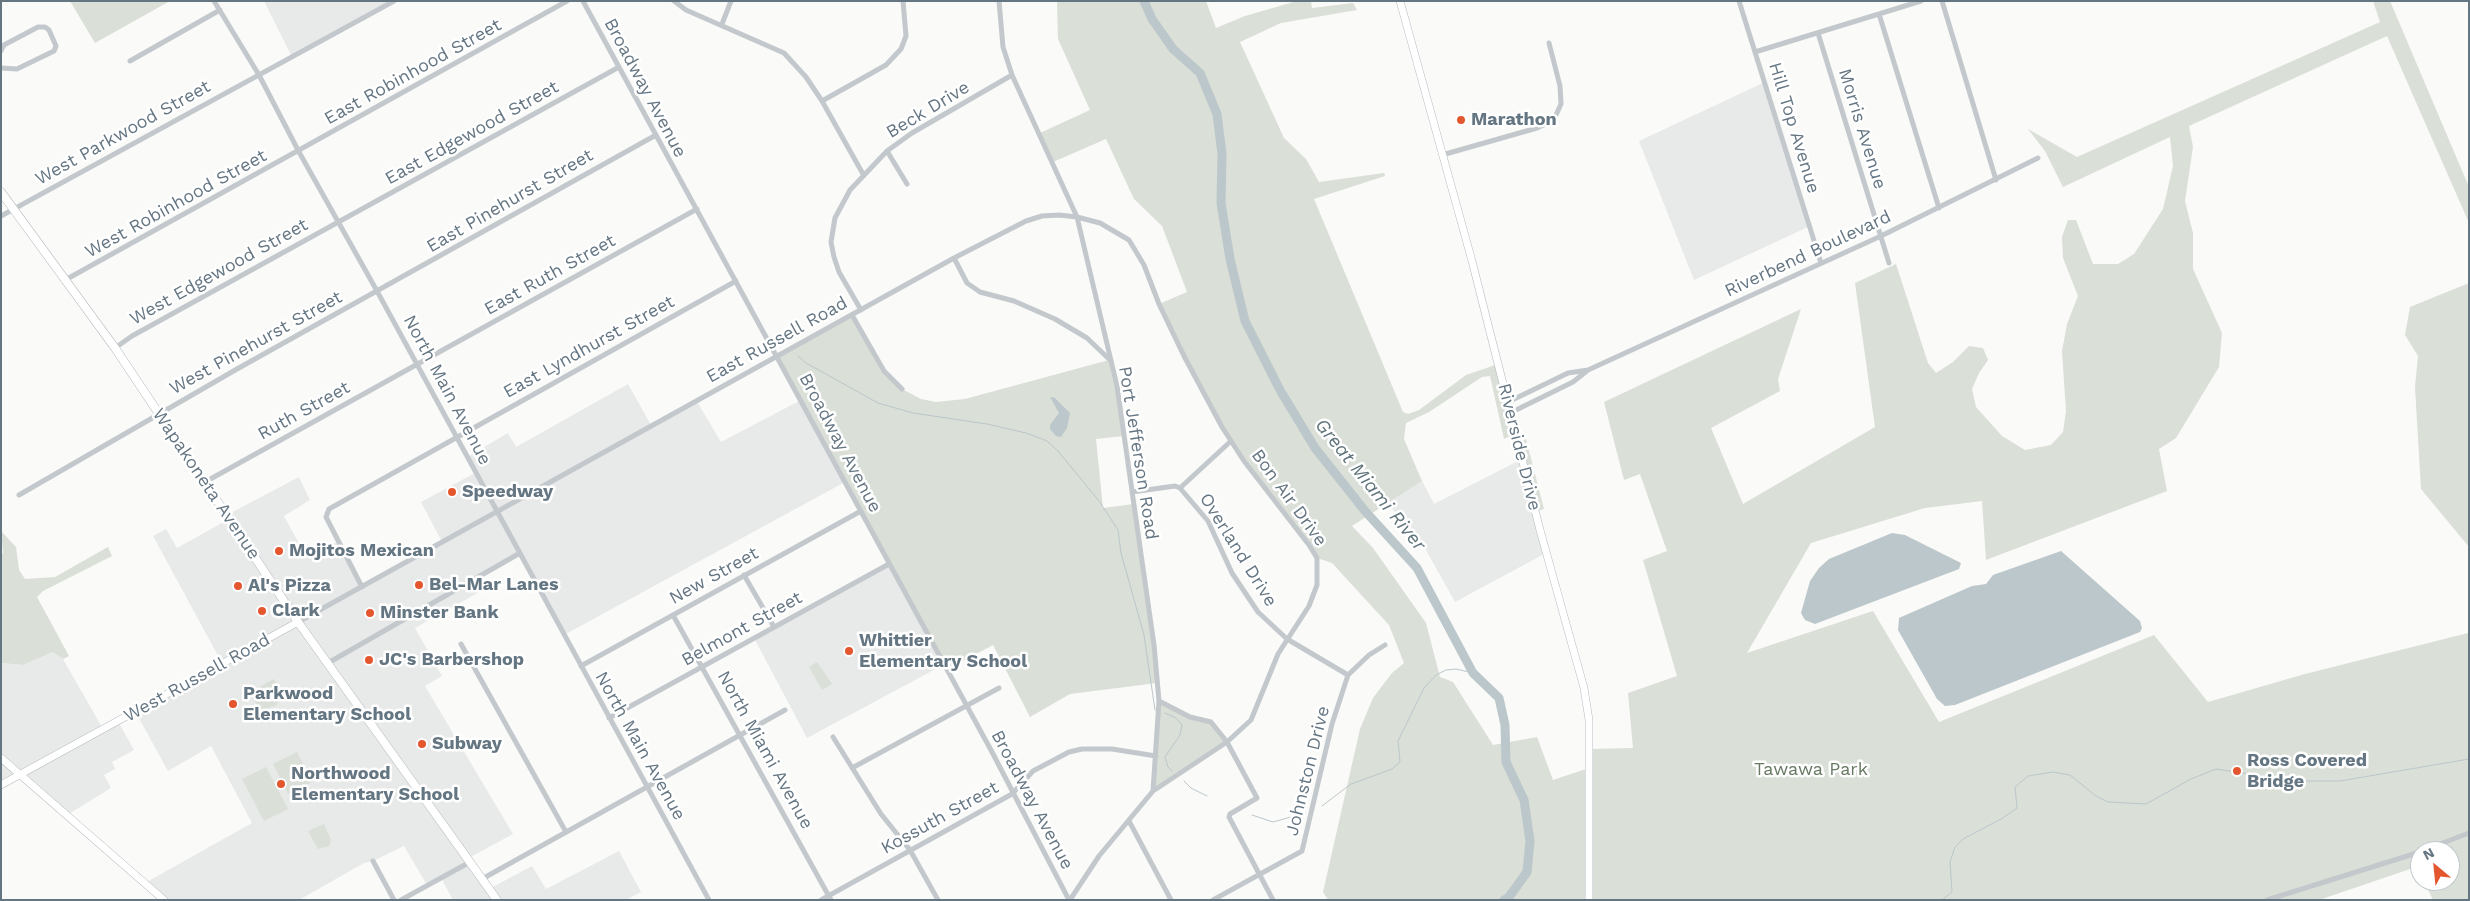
<!DOCTYPE html>
<style>
body{margin:0}
#map{position:relative;width:2470px;height:901px;overflow:hidden;background:#fafaf8;font-family:"Work Sans",sans-serif}
canvas{display:block}
.frame{position:absolute;inset:0;border:2px solid #657683;pointer-events:none}
.north{position:absolute;left:2410px;top:841px;width:50px;height:50px;box-sizing:border-box;background:#fff;border:1px solid #c1c8cd;border-radius:50%;rotate:332deg;font-size:14px;font-weight:700;line-height:20px;text-align:center;color:#657683}
.north::after{content:'';display:block;margin:auto;width:18px;height:22px;background:#e4572e;clip-path:polygon(50% 0,100% 100%,50% 72%,0 100%)}
</style>
<div id="map">
<canvas width="2470" height="901"></canvas>
<div class="frame"></div>
<div class="north">N</div>
</div>
<script>
const ctx = document.querySelector('canvas').getContext('2d');
ctx.lineJoin = 'round';
function paint(path, color) { ctx.fillStyle = color; ctx.fill(path, 'evenodd'); }
const poly = rows => new Path2D(rows.map(r => 'M' + r).join(''));
function strokePath(path, color, width, dash) { ctx.strokeStyle = color; ctx.lineWidth = width; ctx.lineCap = dash ? 'butt' : 'round'; ctx.setLineDash(dash || []); ctx.stroke(path); }
function write(font, color, halo, rows, align = 'center') {
  ctx.font = font + ' "Work Sans",sans-serif'; ctx.lineWidth = 5; ctx.setLineDash([]); ctx.textBaseline = 'middle'; ctx.strokeStyle = halo; ctx.fillStyle = color; for (const [text, x, y, turn = 0] of rows) {
    ctx.save(); ctx.translate(x, y); ctx.rotate((+turn || 0) * Math.PI / 180); ctx.textAlign = isNaN(turn) ? turn : align; if (halo) ctx.strokeText(text, 0, 0); ctx.fillText(text, 0, 0); ctx.restore();
  }
}
const built = poly([
 [264,1,394,1,292,57],
 [1765,82,1810,226,1694,280,1639,141],
 [628,384,651,425,696,400,721,442,801,400,845,482,564,635,520,553,477,578,483,590,415,628,442,676,425,686,513,834,467,859,489,889,532,866,546,889,619,851,641,892,626,900,453,900,441,878,427,885,404,846,373,861,364,863,299,900,164,900,145,883,252,823,211,746,168,771,135,711,222,663,153,536,166,529,177,548,229,519,227,515,299,477,310,500,284,516,307,558,339,541,362,587,442,542,421,502,475,473,467,457,508,433,516,447],
 [1522,459,1546,553,1455,602,1422,543,1387,503,1422,481,1434,504],
 [889,564,943,665,807,738,754,638],
 [53,652,63,659,103,729,118,721,134,750,112,762,115,769,104,775,111,788,67,815,21,774,1,785,1,663,23,665]
]);
const green = poly([
 [70,1,170,1,95,43],
 [1057,1,1206,1,1216,28,1245,16,1297,1,1311,1,1312,8,1353,3,1357,10,1281,23,1240,42,1284,138,1306,159,1319,182,1384,173,1385,176,1314,199,1403,412,1408,414,1419,410,1466,375,1498,364,1516,433,1504,439,1490,376,1482,377,1429,412,1406,423,1404,439,1422,481,1352,526,1373,548,1426,623,1440,677,1453,682,1493,745,1537,737,1553,780,1589,768,1589,749,1633,748,1628,693,1677,676,1643,560,1667,551,1640,474,1624,480,1604,402,1801,309,1778,379,1780,391,1711,428,1743,504,1875,427,1855,283,1896,264,1928,363,1936,373,1953,362,1969,346,1983,348,1988,360,1979,373,1972,389,1976,407,2002,436,2025,450,2051,445,2063,432,2066,411,2062,351,2067,324,2078,296,2063,258,2062,237,2068,220,2076,220,2093,264,2118,264,2134,254,2163,209,2173,166,2170,137,2063,187,2045,151,2028,129,2077,157,2380,22,2373,1,2390,1,2469,187,2469,223,2387,36,2189,126,2193,147,2185,201,2193,233,2193,269,2222,333,2219,367,2176,438,2159,449,2167,491,1986,560,1982,501,1925,508,1811,543,1747,653,1873,611,1939,722,2154,635,2208,702,2305,674,2468,633,2469,630,2469,900,2433,900,2424,881,2450,881,2450,851,2420,851,2420,873,2416,867,2319,900,1328,900,1323,892,1360,729,1373,698,1392,673,1404,663,1389,625,1332,563,1317,558,1222,427,1159,304,1187,292,1162,226,1134,199,1106,139,1053,162,1040,133,1090,110,1058,39],
 [2469,283,2469,547,2421,489,2415,387,2418,356,2405,335,2410,307],
 [852,315,884,371,902,389,921,399,936,402,965,399,1109,360,1117,386,1124,436,1096,439,1103,508,1134,504,1157,683,1070,694,1030,717,993,645,946,670,777,355],
 [1526,439,1544,509,1535,512,1518,443],
 [1,531,16,547,19,570,25,579,55,577,108,547,112,556,43,591,37,597,69,656,63,659,53,652,23,665,1,663,1,554,3,553],
 [817,662,832,684,822,690,809,667],
 [274,679,280,693,277,705,265,709,258,707,250,692],
 [1159,701,1190,717,1211,722,1227,742,1153,791],
 [297,752,312,782,288,794,273,764],
 [266,767,288,809,264,821,242,779],
 [324,824,331,840,329,846,318,849,308,831]
]);
const water = poly([
 [1050,397,1055,398,1070,413,1067,428,1061,437,1056,436,1050,429,1050,425,1059,413],
 [1892,533,1905,535,1961,563,1959,569,1815,624,1805,620,1801,613,1810,581,1819,568,1829,559],
 [2061,551,2140,621,2142,628,2140,632,1955,705,1945,706,1937,699,1898,630,1899,618,1972,586,1986,584,1993,575]
]);
const stream = poly([
 [798,356,806,363,878,403,913,413,987,424,1026,433,1047,441,1058,451,1099,501,1118,530,1121,553,1144,635,1155,710],
 [1165,713,1176,718,1182,725,1180,735,1165,757,1168,767,1172,771],
 [1184,781,1191,788,1207,796],
 [1322,806,1351,784,1392,769,1400,762,1398,741,1424,688,1436,675,1446,670,1456,669,1473,673],
 [1252,815,1273,822,1305,813],
 [1942,900,1952,892,1950,862,1955,847,1963,839,2003,818,2017,808,2015,787,2028,776,2053,772,2070,775,2096,796,2108,802,2146,804,2191,779,2216,769,2295,781,2340,781,2469,759]
]);
const river = poly([
 [1144,1,1152,19,1173,49,1200,73,1217,114,1222,154,1221,203,1230,259,1245,321,1280,390,1315,448,1365,511,1417,568,1473,673,1499,698,1505,725,1506,762,1524,800,1530,841,1527,872,1509,897,1504,900]
]);
const street = poly([
 [214,1,259,75,299,152,377,291,709,900],
 [583,1,992,752,1069,900],
 [674,1,686,10,784,53,806,77,822,101,863,174],
 [999,1,1003,47,1012,75,1077,217,1117,386,1154,645,1159,701,1153,791,1099,856,1070,900],
 [1739,1,1821,263],
 [1942,1,1996,180],
 [1879,14,1939,208],
 [722,24,731,1],
 [1818,33,1889,263],
 [1,51,4,45,38,27,45,27,49,30,56,46,54,51,17,69,1,68],
 [1755,52,1921,1],
 [130,61,220,10],
 [822,101,886,65,901,49,906,36,903,1],
 [887,151,907,184],
 [1442,155,1537,128,1548,123,1556,115,1561,104,1560,86,1549,43],
 [1,216,394,1],
 [954,258,967,283,980,292,1014,301,1055,319,1087,338,1109,359],
 [67,279,567,1],
 [861,310,839,272,834,257,831,242,835,218,850,190,887,151,912,133,1012,75],
 [852,315,884,371,902,389],
 [115,348,132,336,619,67],
 [1588,370,1881,236,2038,158],
 [1508,402,1568,373,1588,370,1573,382,1510,413],
 [205,482,697,209],
 [1180,488,1208,521,1232,573,1258,612,1287,639,1348,675],
 [1132,492,1175,486,1180,488,1231,441],
 [19,495,237,369,656,135],
 [744,575,774,627],
 [362,587,326,517,329,509,736,281],
 [673,615,831,900],
 [298,622,954,258,1026,221,1042,216,1059,215,1077,217,1100,223,1129,240,1144,265,1159,304,1184,356,1222,427,1244,461,1309,545,1317,558,1317,585,1309,606,1278,654,1251,720,1227,742,1153,791],
 [461,644,566,832],
 [328,663,520,553],
 [581,666,861,511],
 [1159,701,1190,717,1211,722,1227,742,1257,798,1230,814,1229,817,1273,900],
 [609,718,889,564],
 [833,737,881,814,910,850,938,900],
 [852,768,999,688],
 [1129,821,1171,900],
 [2422,851,2469,833],
 [373,861,394,900],
 [482,879,785,710],
 [401,900,470,862],
 [821,900,1012,794,1033,771,1069,752,1082,749,1112,749,1156,756],
 [1213,900,1302,851,1332,724,1348,675,1369,655,1385,645],
 [2267,900,2420,852]
]);
const secondary = poly([
 [1400,1,1472,261,1540,530,1584,688,1589,720,1589,900],
 [1,758,164,900],
 [1,785,298,622]
]);
const primary = poly([
 [1,192,115,348,298,622,497,900]
]);
const markers = [
 [1461,120,5,"#e4572e"],
 [452,492,5,"#e4572e"],
 [279,551,5,"#e4572e"],
 [419,585,5,"#e4572e"],
 [238,586,5,"#e4572e"],
 [262,611,5,"#e4572e"],
 [370,613,5,"#e4572e"],
 [849,651,5,"#e4572e"],
 [369,660,5,"#e4572e"],
 [233,704,5,"#e4572e"],
 [422,744,5,"#e4572e"],
 [2237,771,5,"#e4572e"],
 [281,784,5,"#e4572e"]
];
const streetNames = [
 ["East Robinhood Street",413,72,-29],
 ["Broadway Avenue",645,88,62],
 ["Beck Drive",928,110,-31],
 ["Hill Top Avenue",1794,128,73],
 ["Morris Avenue",1862,129,73],
 ["West Parkwood Street",123,133,-29],
 ["East Edgewood Street",472,133,-29],
 ["East Pinehurst Street",510,201,-30],
 ["West Robinhood Street",176,204,-29],
 ["Riverbend Boulevard",1808,254,-25],
 ["West Edgewood Street",219,272,-29],
 ["East Ruth Street",550,275,-29],
 ["East Russell Road",777,340,-29],
 ["West Pinehurst Street",256,343,-29],
 ["East Lyndhurst Street",589,347,-29],
 ["North Main Avenue",447,390,62],
 ["Ruth Street",304,411,-29],
 ["Broadway Avenue",840,443,62],
 ["Riverside Drive",1519,447,76],
 ["Port Jefferson Road",1138,453,81],
 ["Wapakoneta Avenue",206,484,56],
 ["Bon Air Drive",1289,498,54],
 ["Overland Drive",1238,550,58],
 ["New Street",714,576,-29],
 ["Belmont Street",742,629,-29],
 ["West Russell Road",197,678,-29],
 ["North Main Avenue",640,746,61],
 ["North Miami Avenue",765,750,61],
 ["Johnston Drive",1308,771,-76],
 ["Broadway Avenue",1032,800,62],
 ["Kossuth Street",940,818,-29]
];
const poiNames = [
 ["Marathon",1471,120],
 ["Speedway",462,492],
 ["Mojitos Mexican",289,551],
 ["Bel-Mar Lanes",429,585],
 ["Al's Pizza",248,586],
 ["Clark",272,611],
 ["Minster Bank",380,613],
 ["Whittier",859,641],
 ["Elementary School",859,662],
 ["JC's Barbershop",379,660],
 ["Parkwood",243,694],
 ["Elementary School",243,715],
 ["Subway",432,744],
 ["Ross Covered",2247,761],
 ["Bridge",2247,782],
 ["Northwood",291,774],
 ["Elementary School",291,795]
];
const parkNames = [
 ["Tawawa Park",1811,770]
];
const waterNames = [
 ["Great Miami River",1370,485,51]
];
paint(built, '#e8e9e9');
paint(green, '#dadfd7');
paint(water, '#bbc7cb');
strokePath(stream, '#bbc7cb', 1);
strokePath(river, '#bbc7cb', 9);
strokePath(secondary, '#b3babf', 8);
strokePath(primary, '#b5babe', 9);
strokePath(street, '#c3c8cc', 5);
strokePath(secondary, '#fff', 7);
strokePath(primary, '#fff', 8);
for (const [x, y, r, color] of markers) { const dot = new Path2D(); dot.arc(x, y, r, 0, 2 * Math.PI); ctx.fillStyle = color; ctx.fill(dot); strokePath(dot, '#fff', 2); }
write('18px', '#657683', '#fff', streetNames);
write('bold 18px', '#657683', '#fff', poiNames, 'left');
write('18px', '#687a64', '#fff', parkNames);
write('italic 19px', '#60757c', '#fff', waterNames);
</script>
